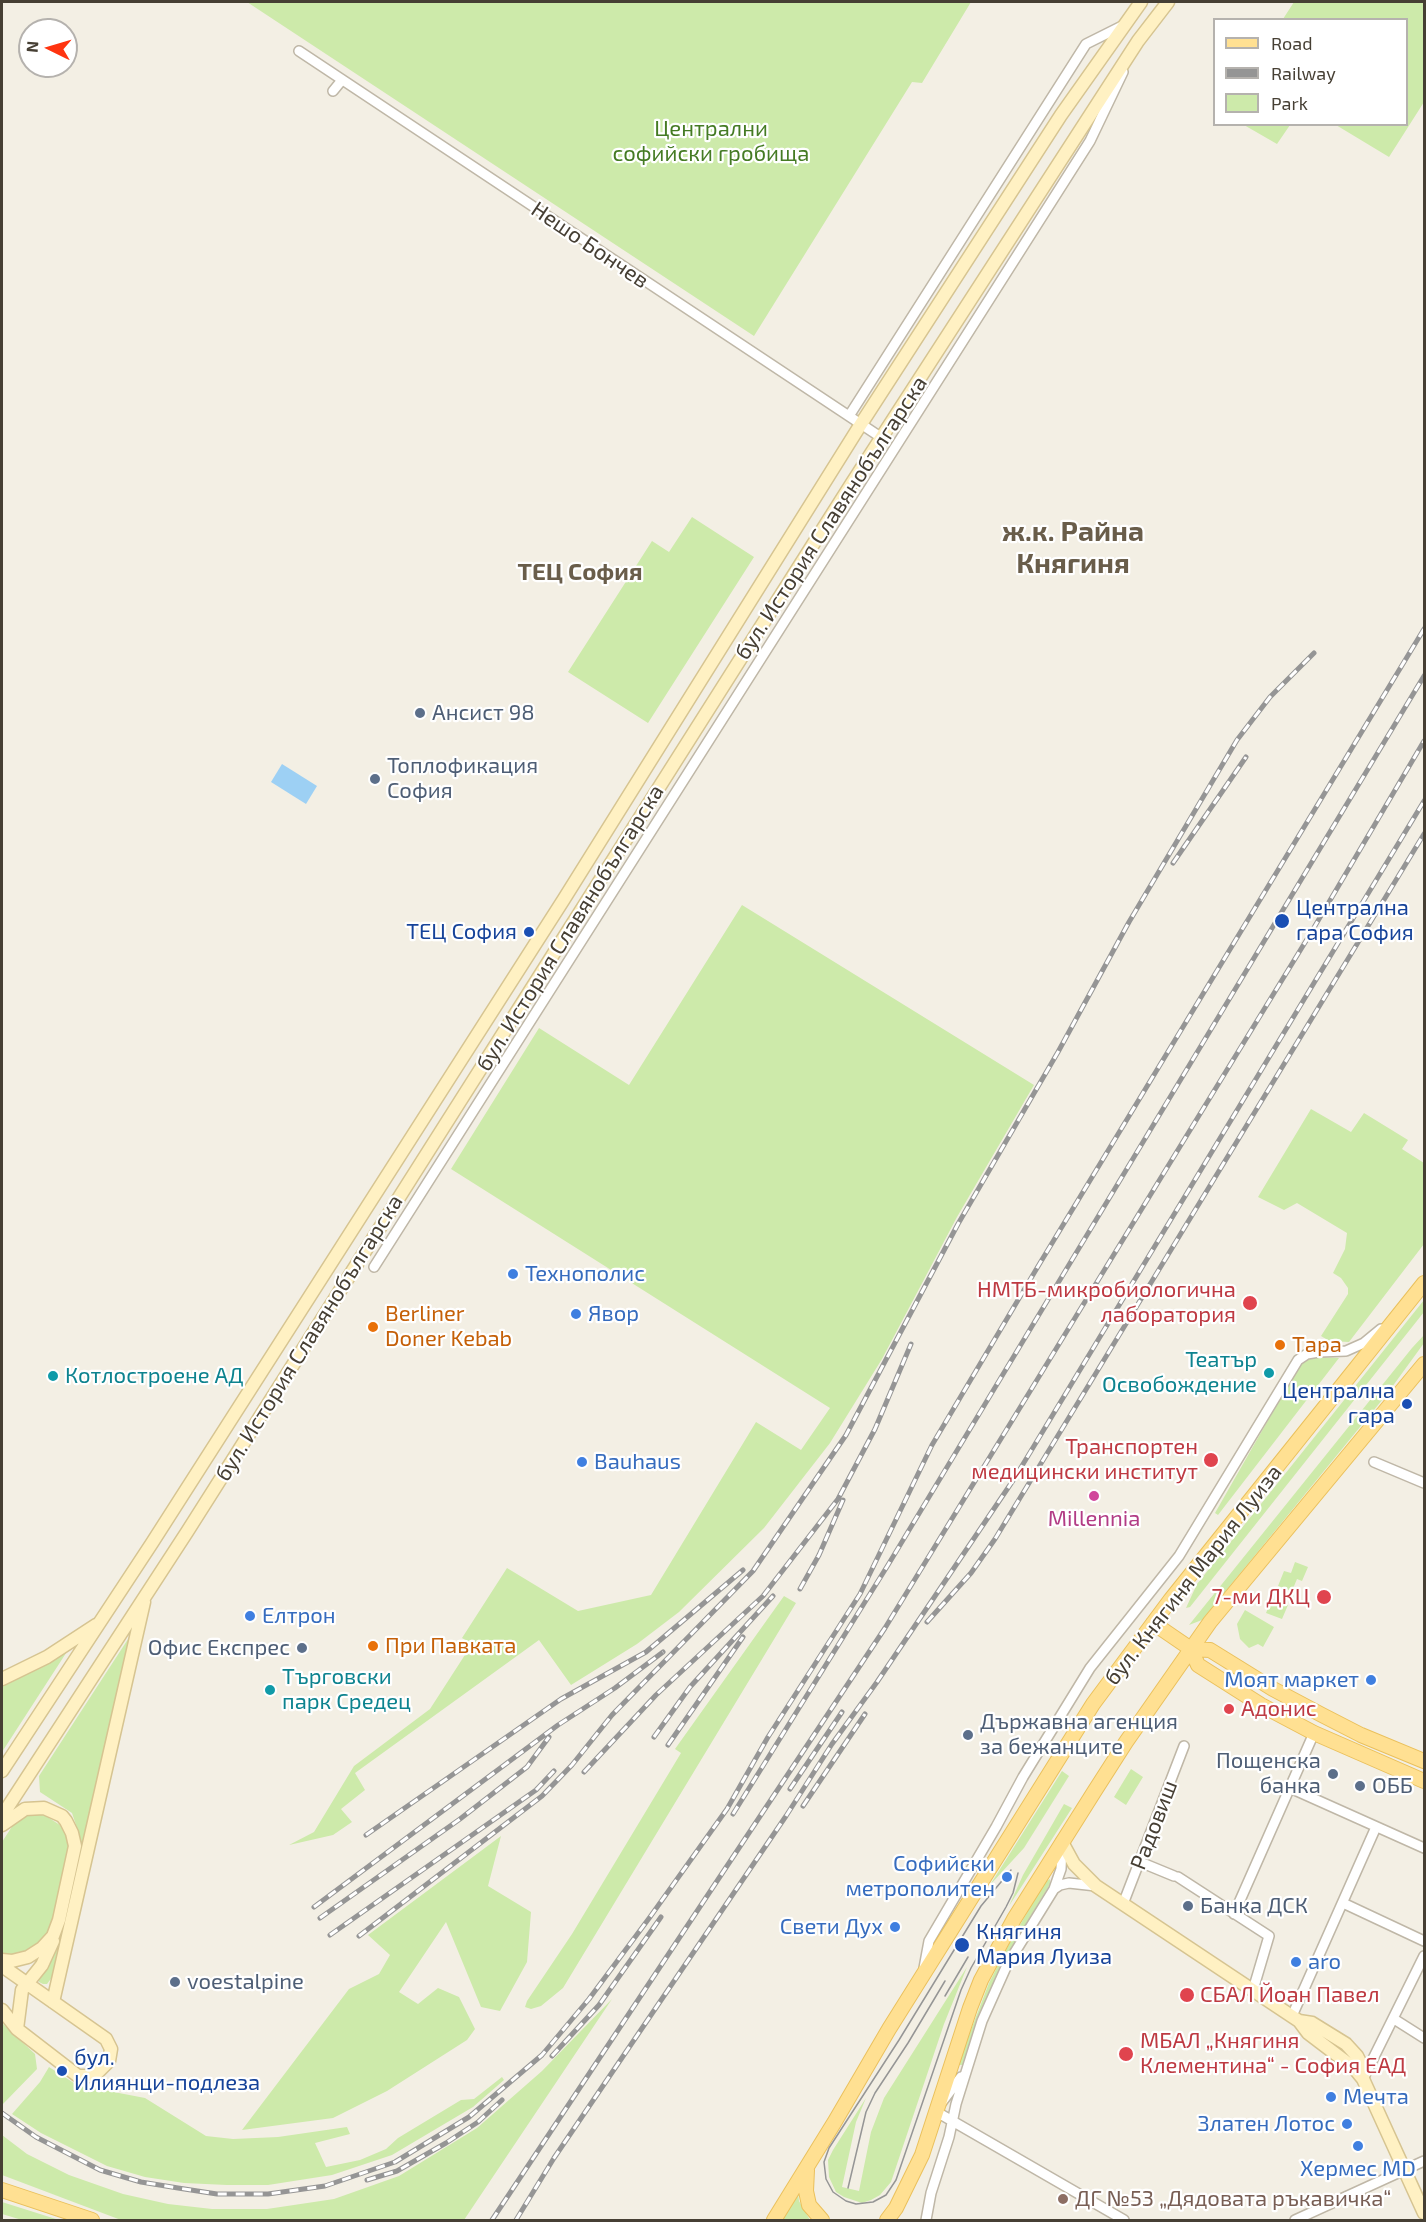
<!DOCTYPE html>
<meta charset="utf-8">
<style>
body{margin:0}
#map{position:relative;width:1426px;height:2222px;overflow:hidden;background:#f3efe4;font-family:"Exo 2",sans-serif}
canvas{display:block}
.frame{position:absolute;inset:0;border:3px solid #463f34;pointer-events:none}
.legend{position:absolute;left:1213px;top:18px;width:195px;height:108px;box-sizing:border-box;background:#fff;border:2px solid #b5b2ae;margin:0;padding:8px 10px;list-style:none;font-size:18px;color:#463f34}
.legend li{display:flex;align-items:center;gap:12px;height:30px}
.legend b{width:30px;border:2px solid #b5b2ae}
.north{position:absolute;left:18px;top:18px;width:60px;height:60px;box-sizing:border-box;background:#fff;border:2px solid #b5b2ae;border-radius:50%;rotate:275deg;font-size:16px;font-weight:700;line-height:24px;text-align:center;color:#463f34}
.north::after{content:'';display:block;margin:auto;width:21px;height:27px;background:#ff3410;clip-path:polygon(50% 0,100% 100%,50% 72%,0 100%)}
</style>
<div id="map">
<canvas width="1426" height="2222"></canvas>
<div class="frame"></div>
<ul class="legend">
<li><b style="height:8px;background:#ffe092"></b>Road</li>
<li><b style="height:8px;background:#959595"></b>Railway</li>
<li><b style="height:16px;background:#cdeaaa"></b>Park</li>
</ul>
<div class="north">N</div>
</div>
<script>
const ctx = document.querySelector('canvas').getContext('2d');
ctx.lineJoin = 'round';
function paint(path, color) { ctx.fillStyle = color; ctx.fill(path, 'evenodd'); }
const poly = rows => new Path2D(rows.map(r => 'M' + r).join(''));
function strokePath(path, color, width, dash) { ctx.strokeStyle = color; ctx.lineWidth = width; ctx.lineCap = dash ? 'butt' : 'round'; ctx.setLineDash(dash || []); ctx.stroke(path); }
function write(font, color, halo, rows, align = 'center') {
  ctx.font = font + ' "Exo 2",sans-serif'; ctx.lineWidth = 4.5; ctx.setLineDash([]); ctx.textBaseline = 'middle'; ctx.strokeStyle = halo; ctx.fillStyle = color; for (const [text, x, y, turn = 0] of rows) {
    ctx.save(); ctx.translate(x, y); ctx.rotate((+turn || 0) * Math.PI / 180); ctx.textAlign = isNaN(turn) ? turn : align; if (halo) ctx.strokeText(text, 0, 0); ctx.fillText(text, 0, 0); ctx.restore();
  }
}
const green = poly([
 [247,2,971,2,922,83,912,82,754,336],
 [1294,2,1424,2,1424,102,1389,157,1336,125,1406,124,1406,20,1283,19],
 [1244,125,1290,125,1277,144],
 [692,517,754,557,648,723,568,672,652,541,669,552],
 [742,905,1034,1085,957,1217,882,1359,830,1443,764,1528,679,1612,637,1644,571,1685,539,1640,355,1773,365,1790,341,1809,352,1822,333,1835,289,1845,314,1832,354,1766,430,1709,472,1644,462,1638,507,1568,578,1611,651,1595,756,1422,801,1450,830,1408,451,1169,539,1028,629,1085],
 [1311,1109,1351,1132,1364,1113,1408,1140,1402,1149,1424,1163,1424,1244,1349,1342,1329,1341,1321,1336,1348,1294,1348,1288,1341,1278,1333,1273,1345,1249,1347,1233,1297,1203,1284,1210,1258,1197],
 [1424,1300,1424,1312,1190,1607,1186,1608,1197,1584],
 [1424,1335,1424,1343,1387,1394,1202,1620,1189,1625,1412,1348],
 [1318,1357,1339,1358,1218,1515,1215,1513,1299,1366,1307,1360],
 [1295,1562,1308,1567,1302,1581,1297,1579,1292,1591,1278,1586,1284,1571,1291,1573],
 [784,1596,796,1603,563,1988,541,2006,531,2009,525,2007,527,2001,572,1934,681,1753,675,1749],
 [1272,1599,1288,1605,1282,1619,1266,1613],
 [1245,1610,1274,1627,1263,1647,1258,1644,1249,1648,1240,1639,1237,1624],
 [132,1633,53,1976,47,1984,43,1984,39,1982,39,1976,55,1951,80,1848,80,1837,72,1813,40,1792,39,1776],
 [70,1647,2,1752,2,1686,49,1663],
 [1131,1769,1143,1777,1126,1805,1114,1797],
 [1062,1771,1069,1776,1024,1848,990,1885],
 [1064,1804,1072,1808,1009,1906,1023,1875],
 [34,1813,46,1816,63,1827,68,1841,68,1860,54,1923,48,1939,35,1949,19,1955,2,1953,2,1842,13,1825,23,1817],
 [501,1836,488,1886,531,1912,527,1962,500,2011,481,2007,446,1922,399,1992,418,2004,438,1988,459,1997,475,2029,467,2040,387,2091,333,2118,242,2130,349,1989,379,1974,390,1955,368,1935],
 [1050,1879,1050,1884,1006,1957,976,2027,963,2065,960,2065,959,2061,989,1983,1010,1942,1045,1882],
 [967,1967,944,2024,891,2182,880,2195,871,2200,862,2203,844,2197,836,2192,829,2177,828,2160,833,2150,866,2098,856,2122,842,2187,859,2191,871,2132,884,2098],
 [612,1999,464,2220,121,2220,2,2175,2,2135,27,2154,69,2175,123,2194,168,2204,212,2209,267,2209,334,2199,399,2176,477,2128,542,2071],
 [2,2023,35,2054,37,2069,2,2105],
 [49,2067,77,2085,145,2098,206,2136,233,2139,278,2137,347,2127,350,2134,315,2143,326,2167,360,2160,386,2149,398,2138,461,2100,474,2099,502,2077,504,2080,473,2107,392,2155,332,2175,268,2185,227,2185,184,2183,145,2177,107,2166,41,2133,12,2114,40,2082],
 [798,2193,799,2201,810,2220,780,2220],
 [2,2202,59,2220,22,2220,2,2214]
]);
const water = poly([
 [282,764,317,786,306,804,271,782]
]);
const street = poly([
 [299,51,882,438],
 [333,91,342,80],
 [849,416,1086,44,1122,26],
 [374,1267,1090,141,1123,72],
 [1374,1462,1424,1483],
 [1290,1788,1424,1848],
 [1140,1862,1174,1876],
 [1178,1877,1269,1936,1253,1990],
 [1054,1889,1060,1885,1069,1883,1096,1886],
 [1343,1903,1424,1941],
 [1123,1904,1184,1746],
 [1234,1914,1314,1733],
 [924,1968,929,1941,996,1827,1023,1777,1090,1668,1179,1556,1298,1360,1307,1354,1319,1352,1346,1351,1364,1343,1381,1329],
 [1292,2016,1376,1827],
 [1394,2019,1424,2038],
 [961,2077,935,2111,1124,2220],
 [1363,2079,1424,1956],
 [926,2220,931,2193,949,2137,956,2104,982,2021,1007,1965,1054,1889,1061,1869,1062,1846],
 [1295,2220,1424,2161]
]);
const secondary = poly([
 [2,1679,47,1657,96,1625],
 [2,1771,152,1543,564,899,861,424,1061,115,1141,2],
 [2,1816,187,1532,852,483,1138,41,1168,2],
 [2,1825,25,1809,44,1808,62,1816,66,1821,72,1833,75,1846,59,1920,53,1936,42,1948,28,1957,12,1961,2,1960],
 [1062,1842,1074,1864,1096,1886,1299,2021,1308,2033,1354,2068,1363,2079,1424,2213],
 [2,1966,106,2039,111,2049,109,2061,96,2074,90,2076,78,2076,17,2029,2,2010],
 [53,2002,144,1602],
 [1299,2021,1312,2023,1346,2044,1357,2056,1362,2066,1363,2078],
 [17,2029,22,1990,42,1965,53,1941]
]);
const primary = poly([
 [1153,1623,1191,1649,1210,1650,1273,1689,1322,1715,1361,1735,1424,1761],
 [1191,1649,1198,1665,1261,1705,1314,1733,1424,1781],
 [807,2170,806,2191,809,2205,822,2220],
 [2,2190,92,2220],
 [774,2220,834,2123,889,2029,1093,1704,1171,1599,1424,1283],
 [887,2220,896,2208,922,2155,970,2008,981,1980,1014,1919,1094,1792,1126,1742,1210,1622,1424,1364]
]);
const tram = poly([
 [1011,1870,981,1906,899,2040,829,2148,824,2162,826,2179,833,2192,846,2201,856,2204,873,2202,886,2195,896,2180,961,1990,971,1968,1006,1907,1013,1893,1018,1873],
 [945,1996,968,1957],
 [848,2188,866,2112,875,2093,908,2043,945,1981]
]);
const rail = poly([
 [1173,863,1246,757],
 [800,1589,819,1555,843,1500],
 [927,1622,971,1573,995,1539,1424,834],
 [654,1737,690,1687,773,1596],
 [668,1745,743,1637],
 [584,1772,656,1695,763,1596,838,1499,875,1429,911,1344],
 [790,1789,842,1712],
 [803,1806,865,1714],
 [733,1814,888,1565,1424,676],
 [366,1835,561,1699,646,1652,743,1570],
 [314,1907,558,1725,615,1688,663,1652],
 [320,1918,460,1819,527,1767,549,1737],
 [330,1935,536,1790,554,1771],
 [359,1936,542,1796,572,1765,612,1715,753,1571,846,1435,958,1224,1058,1052,1129,922,1237,740,1270,697,1314,653],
 [552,2056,599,2005,661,1917],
 [2,2113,36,2137,100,2170,141,2182,178,2188,217,2194,268,2194,325,2186,395,2162,469,2117,542,2055,589,1999,650,1917,727,1809,768,1737,860,1594,932,1445,1040,1263,1424,629],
 [367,2180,397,2171,446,2143,478,2122,502,2100],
 [492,2220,885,1628,1309,936,1424,741],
 [516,2220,554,2158,786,1816,832,1744,877,1682,1014,1479,1424,801]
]);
const markers = [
 [420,713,6,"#5c6f8a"],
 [375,779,6,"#5c6f8a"],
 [1282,921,8,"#1a4fb4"],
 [529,932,6,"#1a4fb4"],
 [513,1274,6,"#3f7fe0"],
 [1250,1303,8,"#e0444e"],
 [576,1314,6,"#3f7fe0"],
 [373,1327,6,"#e8710a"],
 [1280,1345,6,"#e8710a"],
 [1269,1373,6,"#0f9aa8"],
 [53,1376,6,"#0f9aa8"],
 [1407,1404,6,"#1a4fb4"],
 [1211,1460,8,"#e0444e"],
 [582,1462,6,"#3f7fe0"],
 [1094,1496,6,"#d1479c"],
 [1324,1597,8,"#e0444e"],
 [250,1616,6,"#3f7fe0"],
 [373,1646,6,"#e8710a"],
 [302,1648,6,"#5c6f8a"],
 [1371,1680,6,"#3f7fe0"],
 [270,1690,6,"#0f9aa8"],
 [1229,1709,6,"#e0444e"],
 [968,1735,6,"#5c6f8a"],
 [1333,1774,6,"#5c6f8a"],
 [1360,1786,6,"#5c6f8a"],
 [1007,1877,6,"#3f7fe0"],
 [1188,1906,6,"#5c6f8a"],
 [895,1927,6,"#3f7fe0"],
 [962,1945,8,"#1a4fb4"],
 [1296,1962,6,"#3f7fe0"],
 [175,1982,6,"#5c6f8a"],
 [1187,1995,8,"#e0444e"],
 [1126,2054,8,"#e0444e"],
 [62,2071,6,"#1a4fb4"],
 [1331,2097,6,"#3f7fe0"],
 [1347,2124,6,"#3f7fe0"],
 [1358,2146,6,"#3f7fe0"],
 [1063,2199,6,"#8d6e63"]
];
const parkNames = [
 ["Централни",711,129],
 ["софийски гробища",711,154]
];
const streetNames = [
 ["Нешо Бончев",590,245,34],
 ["бул. История Славянобългарска",831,518,-57],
 ["бул. История Славянобългарска",570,928,-58],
 ["бул. История Славянобългарска",309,1338,-58],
 ["бул. Княгиня Мария Луиза",1193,1575,-52],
 ["Радовиш",1154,1825,-69]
];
const serviceNames = [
 ["Ансист 98",432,713],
 ["Топлофикация",387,766],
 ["София",387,791],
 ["Офис Експрес",290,1648,"right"],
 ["Държавна агенция",980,1722],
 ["за бежанците",980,1747],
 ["Пощенска",1321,1761,"right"],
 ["банка",1321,1786,"right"],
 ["ОББ",1372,1786],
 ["Банка ДСК",1200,1906],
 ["voestalpine",187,1982]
];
const transitNames = [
 ["Централна",1296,908],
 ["гара София",1296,933],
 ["ТЕЦ София",517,932,"right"],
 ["Централна",1395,1391,"right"],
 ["гара",1395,1416,"right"],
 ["Княгиня",976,1932],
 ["Мария Луиза",976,1957],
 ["бул.",74,2058],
 ["Илиянци-подлеза",74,2083]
];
const shopNames = [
 ["Технополис",525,1274],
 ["Явор",588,1314],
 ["Bauhaus",594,1462],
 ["Елтрон",262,1616],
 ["Моят маркет",1359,1680,"right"],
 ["Софийски",995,1864,"right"],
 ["метрополитен",995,1889,"right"],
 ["Свети Дух",883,1927,"right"],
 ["aro",1308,1962],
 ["Мечта",1343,2097],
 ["Златен Лотос",1335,2124,"right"],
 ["Хермес MD",1358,2169,"center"]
];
const healthNames = [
 ["НМТБ-микробиологична",1236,1290],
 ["лаборатория",1236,1315],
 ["Транспортен",1198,1447],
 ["медицински институт",1198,1472],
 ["7-ми ДКЦ",1310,1597],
 ["Адонис",1241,1709,"left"],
 ["СБАЛ Йоан Павел",1200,1995,"left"],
 ["МБАЛ „Княгиня",1140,2041,"left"],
 ["Клементина“ - София ЕАД",1140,2066,"left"]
];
const foodNames = [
 ["Berliner",385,1314],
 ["Doner Kebab",385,1339],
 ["Тара",1292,1345],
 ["При Павката",385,1646]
];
const cultureNames = [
 ["Театър",1257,1360,"right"],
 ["Освобождение",1257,1385,"right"],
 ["Котлостроене АД",65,1376],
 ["Търговски",282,1677],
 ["парк Средец",282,1702]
];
const hotelNames = [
 ["Millennia",1094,1519]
];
const educationNames = [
 ["ДГ №53 „Дядовата ръкавичка“",1075,2199]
];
const neighbourhoodNames = [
 ["ТЕЦ София",580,572]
];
const districtNames = [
 ["ж.к. Райна",1073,532],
 ["Княгиня",1073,564]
];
paint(green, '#cdeaaa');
paint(water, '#9dd0f4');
strokePath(street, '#bfb7a7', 12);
strokePath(secondary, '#d6c491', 15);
strokePath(primary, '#eac05c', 16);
strokePath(street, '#fff', 9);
strokePath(secondary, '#fff1c3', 12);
strokePath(primary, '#ffe092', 14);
strokePath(tram, '#959595', 1.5);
strokePath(rail, '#959595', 5);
strokePath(rail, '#fff', 3, [9]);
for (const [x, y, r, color] of markers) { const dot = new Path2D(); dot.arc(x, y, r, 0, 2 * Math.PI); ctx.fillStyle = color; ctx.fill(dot); strokePath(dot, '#fff', 2); }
write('22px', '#457b24', '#fff', parkNames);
write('22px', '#463f34', '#fff', streetNames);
write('22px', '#4e5e75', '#fff', serviceNames, 'left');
write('22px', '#164399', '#fff', transitNames, 'left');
write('22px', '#366cbe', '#fff', shopNames, 'left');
write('22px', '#be3a42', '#fff', healthNames, 'right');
write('22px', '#c56008', '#fff', foodNames, 'left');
write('22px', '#0d838f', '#fff', cultureNames, 'left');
write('22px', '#b23c85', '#fff', hotelNames);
write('22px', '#785e54', '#fff', educationNames, 'left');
write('bold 24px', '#695d4a', '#fff', neighbourhoodNames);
write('bold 28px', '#695d4a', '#fff', districtNames);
</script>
